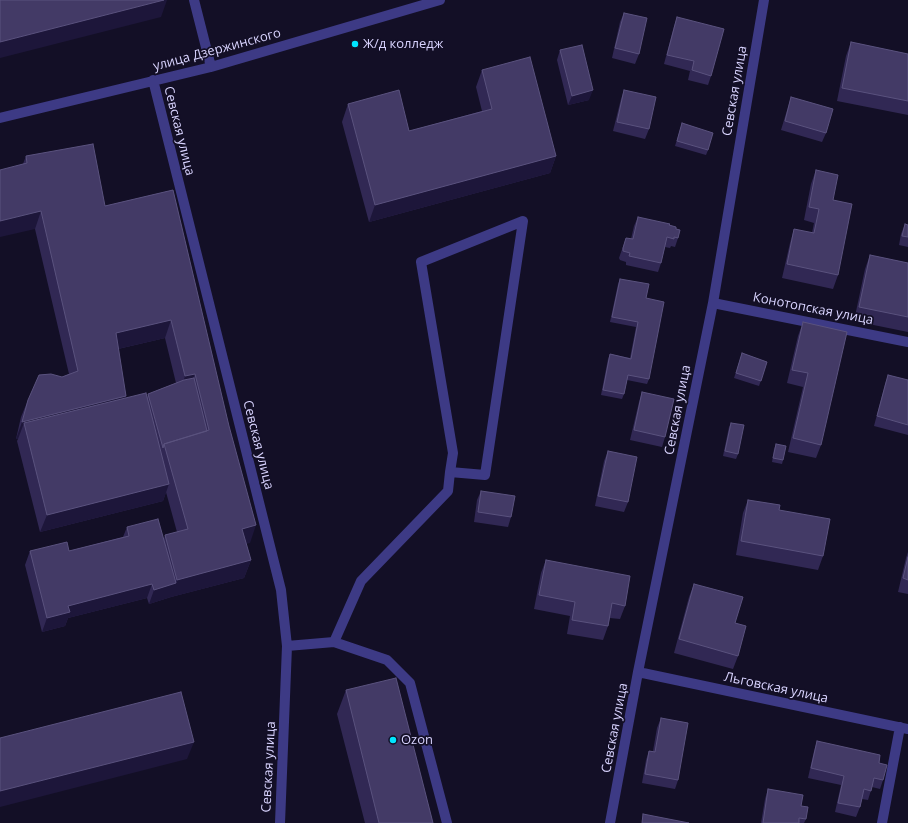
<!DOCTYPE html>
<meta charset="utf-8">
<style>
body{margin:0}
canvas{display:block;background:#130f26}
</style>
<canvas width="908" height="823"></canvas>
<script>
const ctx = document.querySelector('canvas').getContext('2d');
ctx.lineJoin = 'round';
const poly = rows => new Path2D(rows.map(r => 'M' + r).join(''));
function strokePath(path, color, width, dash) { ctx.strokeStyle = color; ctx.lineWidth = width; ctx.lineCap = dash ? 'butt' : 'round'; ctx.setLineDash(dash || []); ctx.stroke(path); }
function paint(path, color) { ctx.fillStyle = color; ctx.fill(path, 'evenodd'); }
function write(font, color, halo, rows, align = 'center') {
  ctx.font = font + ' "Open Sans",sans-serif'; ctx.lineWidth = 3.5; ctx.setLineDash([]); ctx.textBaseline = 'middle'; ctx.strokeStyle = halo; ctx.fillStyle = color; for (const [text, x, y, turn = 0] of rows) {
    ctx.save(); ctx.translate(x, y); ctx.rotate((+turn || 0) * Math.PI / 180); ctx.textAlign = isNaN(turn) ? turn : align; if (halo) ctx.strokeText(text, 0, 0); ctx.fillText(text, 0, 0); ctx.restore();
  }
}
const minor = poly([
 [194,0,211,67],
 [153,80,281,590,287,646,280,823],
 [0,118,211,67,440,0],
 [713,303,908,342],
 [334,642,361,581,448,491,450,472,453,453,421,262,523,221,485,475,450,472],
 [287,646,334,642,387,660,410,683,447,823],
 [638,672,908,729],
 [610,823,638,672,713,303,764,0],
 [882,823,900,727]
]);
const wall = poly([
 [624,13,639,54,635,64,612,58,620,22],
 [677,17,711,76,708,85,688,80,690,71,664,64,674,26],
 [851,42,908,54,908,115,837,101,846,56],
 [560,50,589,100,568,105,557,60],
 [482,70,556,156,550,173,369,222,342,122,348,104,409,131,482,111,476,87],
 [624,90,649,129,645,139,613,131,621,99],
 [791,97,826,133,822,142,781,130],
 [682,123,708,150,706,155,675,146],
 [26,156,105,206,173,190,250,543,246,543,251,560,244,578,171,597,149,604,147,598,68,618,65,626,42,632,25,565,30,551,69,551,123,537,127,527,164,539,165,535,177,532,166,492,163,501,40,532,17,441,18,439,16,439,21,417,28,400,62,377,69,374,35,229,23,164],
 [165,338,176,383,148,394,147,397,125,398,126,396,118,349],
 [816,170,833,200,838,275,833,289,782,278,790,243,794,229,812,233,814,223,804,220,811,184],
 [638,217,669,225,676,229,678,238,675,247,671,246,670,248,665,247,661,263,658,272,626,265,626,262,620,260,619,258,626,238,631,239,634,226],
 [905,224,908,225,908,247,899,245,901,234],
 [870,255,908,263,908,332,854,321,865,269],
 [620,279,646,298,649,379,647,384,627,380,624,394,622,399,601,395,608,359,610,354,630,358,636,327,610,322,618,284],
 [803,322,821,445,816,458,788,452,803,387,787,383,798,336],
 [742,353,767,362,759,386,734,378],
 [888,375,908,380,908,435,874,426,885,384],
 [642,392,665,437,662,447,630,440,639,402],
 [731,423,738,454,736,459,723,456,729,427],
 [776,444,783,460,782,464,772,462,774,449],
 [608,451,628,502,624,512,595,506,604,461],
 [481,491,511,517,508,527,474,522,477,500],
 [748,500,779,510,823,556,818,570,736,555,743,513],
 [908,552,908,594,898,592,906,558],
 [546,560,625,606,620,619,610,618,608,626,603,640,567,634,570,616,534,609,541,573],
 [694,584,735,623,738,656,733,669,674,653,689,597],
 [346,690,433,823,365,823,337,714],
 [661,718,678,780,675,789,642,783,646,760,649,751,653,751,657,728],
 [817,741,879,763,883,780,880,789,872,787,868,800,862,799,860,807,856,817,835,812,841,785,808,778,814,751],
 [768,789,801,806,806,819,804,823,761,823,765,799]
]);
const shadedWall = poly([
 [164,0,167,0,161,17,0,58,0,42],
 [593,90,589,100,568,105,572,96],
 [556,156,550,173,369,222,375,205],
 [41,211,35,229,0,237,0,221],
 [171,320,165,338,109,351,116,333],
 [195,374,189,391,179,394,185,376],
 [126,396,119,414,24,423,18,439,16,439,22,422],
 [169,484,163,501,40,532,47,515],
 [256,525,250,543,236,546,242,529],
 [251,560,244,578,171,597,149,604,154,590,176,583,177,580],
 [152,584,147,598,68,618,65,626,42,632,47,618,68,606],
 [194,742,187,759,0,807,0,791]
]);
const building = poly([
 [0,0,164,0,0,42,0,0],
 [624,13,647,18,639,54,615,48,624,13],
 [677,17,724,29,711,76,692,70,694,61,667,55,677,17],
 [851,42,908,54,908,101,842,88,851,42],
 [582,45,593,90,572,96,560,50,582,45],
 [530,57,556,156,375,205,348,104,399,90,409,131,492,109,482,70,530,57],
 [624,90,656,97,649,129,617,122,624,90],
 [791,97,833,109,826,133,785,121,791,97],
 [682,123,713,133,708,150,677,141,682,123],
 [93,144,105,206,173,190,229,426,256,525,242,529,251,560,177,580,165,535,188,529,164,444,209,430,195,374,185,376,171,320,116,333,126,396,22,422,28,400,39,375,51,374,62,377,78,371,41,211,0,221,0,170,27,163,26,156,93,144],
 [816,170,838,175,833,200,852,204,838,275,787,264,794,229,814,233,819,209,809,207,816,170],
 [638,217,670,224,669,225,676,227,676,229,680,230,678,238,674,237,674,239,667,237,661,263,629,256,630,253,623,251,623,248,626,238,633,239,638,217],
 [905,224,908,225,908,237,902,236,905,224],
 [870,255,908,263,908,317,859,307,870,255],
 [620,279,649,284,646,298,664,302,649,379,628,375,624,394,603,390,610,354,631,359,638,322,612,317,620,279],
 [803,322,847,332,821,445,793,438,808,373,792,370,803,322],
 [742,353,767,362,761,381,736,373,742,353],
 [888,375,908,380,908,425,877,416,888,375],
 [194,378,207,431,164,444,163,448,148,394,184,380,194,378],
 [642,392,674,399,665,437,634,430,642,392],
 [146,393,169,484,47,515,24,423,146,393],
 [731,423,744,425,738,454,725,451,731,423],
 [776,444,786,446,783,460,773,458,776,444],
 [608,451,637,457,628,502,598,496,608,451],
 [481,491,515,496,511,517,478,512,481,491],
 [748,500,780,505,779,510,830,519,823,556,741,541,748,500],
 [158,519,176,583,154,590,152,584,68,606,70,612,47,618,30,551,67,542,69,551,129,536,127,527,158,519],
 [908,557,908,580,903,578,908,557],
 [546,560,630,576,625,606,612,603,608,626,572,620,575,602,539,595,546,560],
 [694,584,743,597,735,623,746,626,738,656,679,639,694,584],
 [396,678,433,823,379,823,346,690,396,678],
 [181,692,194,742,0,791,0,738,181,692],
 [661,718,688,723,678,780,645,774,649,751,655,752,661,718],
 [817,741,880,755,879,763,887,765,883,780,874,778,871,791,864,789,860,807,838,803,844,776,811,768,817,741],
 [768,789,803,795,801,806,808,807,806,819,799,818,799,823,763,823,768,789],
 [643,814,689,823,642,823,643,814]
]);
const markers = [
 [355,44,4,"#00e5ff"],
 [393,740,4,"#00e5ff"]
];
const poiNames = [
 ["Ж/д колледж",363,44],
 ["Ozon",401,740]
];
const streetNames = [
 ["улица Дзержинского",217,50,-15],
 ["Севская улица",735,91,-80],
 ["Севская улица",179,131,76],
 ["Конотопская улица",813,309,11],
 ["Севская улица",678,410,-79],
 ["Севская улица",258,445,76],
 ["Льговская улица",776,688,12],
 ["Севская улица",615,728,-79],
 ["Севская улица",269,767,-87]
];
strokePath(minor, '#3d3a85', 10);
paint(wall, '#312854');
paint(shadedWall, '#1d163a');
paint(building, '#433a66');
strokePath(building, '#5a527e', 1);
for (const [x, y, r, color] of markers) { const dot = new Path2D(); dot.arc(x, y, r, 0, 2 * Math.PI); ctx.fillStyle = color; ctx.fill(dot); strokePath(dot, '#130f26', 1.5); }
write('13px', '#d9d4ff', '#130f26', poiNames, 'left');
write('13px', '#d9d4ff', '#130f26', streetNames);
</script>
